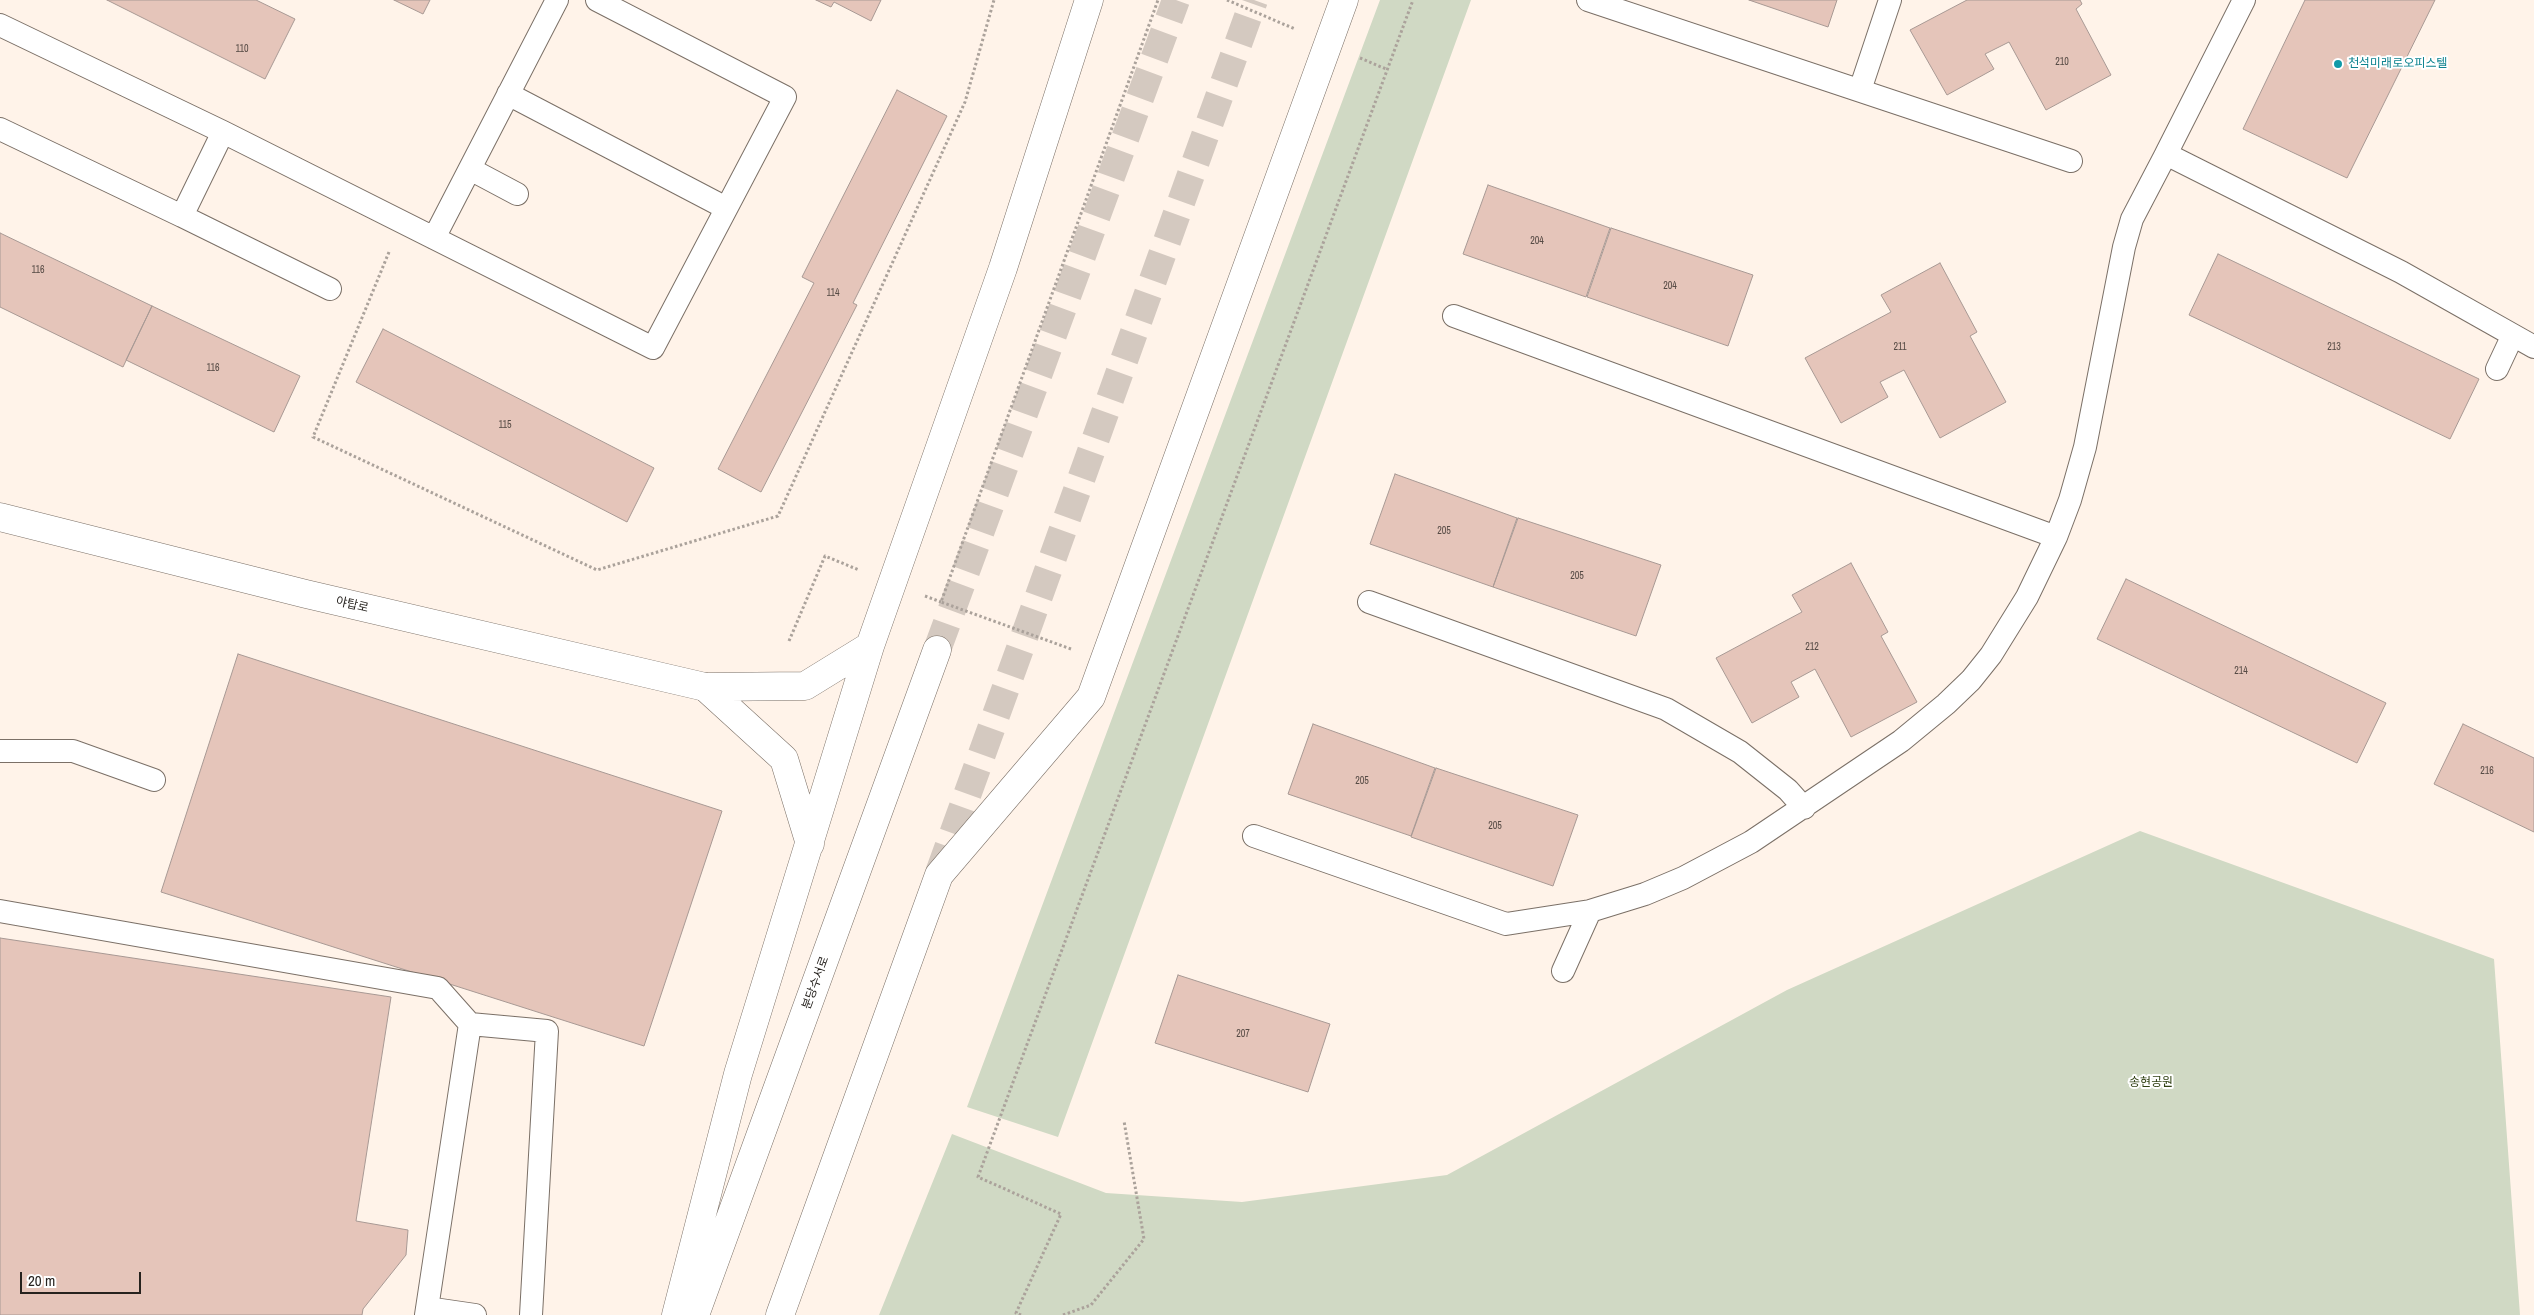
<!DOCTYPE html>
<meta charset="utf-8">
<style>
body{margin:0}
#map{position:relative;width:2534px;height:1315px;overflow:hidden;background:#fff3e9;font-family:"Archivo Narrow",sans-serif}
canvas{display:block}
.scale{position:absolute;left:20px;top:1272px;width:121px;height:22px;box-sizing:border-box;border:2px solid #26221e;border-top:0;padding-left:6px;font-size:15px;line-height:18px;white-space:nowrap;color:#26221e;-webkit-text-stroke:4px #fff;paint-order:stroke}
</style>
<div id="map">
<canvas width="2534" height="1315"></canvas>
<div class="scale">20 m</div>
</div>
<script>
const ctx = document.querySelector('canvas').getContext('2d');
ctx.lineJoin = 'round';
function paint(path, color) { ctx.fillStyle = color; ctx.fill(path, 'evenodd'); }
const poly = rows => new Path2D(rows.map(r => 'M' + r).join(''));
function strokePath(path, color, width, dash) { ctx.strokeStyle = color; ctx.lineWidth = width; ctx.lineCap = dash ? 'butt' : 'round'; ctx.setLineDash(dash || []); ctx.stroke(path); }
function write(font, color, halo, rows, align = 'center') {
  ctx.font = font + ' "Archivo Narrow","Noto Sans KR",sans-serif'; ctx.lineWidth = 4; ctx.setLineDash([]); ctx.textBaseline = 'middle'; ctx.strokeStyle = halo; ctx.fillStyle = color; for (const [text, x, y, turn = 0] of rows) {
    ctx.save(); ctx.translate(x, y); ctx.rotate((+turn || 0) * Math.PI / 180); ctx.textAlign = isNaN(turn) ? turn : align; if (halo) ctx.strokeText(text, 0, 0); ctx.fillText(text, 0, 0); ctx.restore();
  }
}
const green = poly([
 [1380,0,1471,0,1058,1137,967,1107],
 [2140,831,2494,959,2520,1315,879,1315,952,1134,1106,1193,1242,1202,1447,1175,1787,990]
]);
const building = poly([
 [107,0,256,0,295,19,265,79,107,0],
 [394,0,430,0,423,14,394,0],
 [816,0,881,0,871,21,834,2,831,7,816,0],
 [1749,0,1837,0,1828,27,1749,0],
 [1967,0,2080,0,2082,4,2076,9,2111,75,2046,110,2009,42,1985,54,1994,69,1947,95,1910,30,1967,0],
 [2305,0,2435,0,2347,178,2243,129,2305,0],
 [897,90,947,116,853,303,857,305,761,492,718,469,814,283,802,277,897,90],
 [1488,185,1610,228,1586,297,1463,254,1488,185],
 [1611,228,1753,275,1728,346,1587,297,1611,228],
 [0,233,152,306,123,367,0,307,0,233],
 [2218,254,2479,379,2450,439,2189,315,2218,254],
 [1940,263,1977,332,1970,336,2006,402,1940,438,1904,370,1880,382,1888,397,1841,423,1805,358,1891,312,1881,295,1940,263],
 [152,306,300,376,274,432,126,360,152,306],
 [383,329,654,468,627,522,356,382,383,329],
 [1395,474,1517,518,1493,587,1370,544,1395,474],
 [1518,518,1661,565,1636,636,1493,587,1518,518],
 [1851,563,1888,632,1881,636,1917,702,1851,737,1815,669,1791,682,1799,697,1752,723,1716,658,1802,612,1792,595,1851,563],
 [2126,579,2386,703,2357,763,2097,639,2126,579],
 [238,654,722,811,644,1046,161,892,238,654],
 [1313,724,1435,768,1411,836,1288,794,1313,724],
 [2463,724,2534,758,2534,832,2434,784,2463,724],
 [1436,768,1578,815,1553,886,1411,837,1436,768],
 [0,938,391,997,356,1221,408,1230,406,1255,363,1309,362,1315,0,1315,0,938],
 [1178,975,1330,1024,1308,1092,1155,1043,1178,975]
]);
const highwayTunnel = poly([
 [937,650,1176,0],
 [939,873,1254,0]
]);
const path = poly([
 [1227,0,1295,29],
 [1360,58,1386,69],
 [389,252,313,437,597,570,778,516,965,102,994,0],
 [925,596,941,602],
 [789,641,825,556,859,570],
 [1071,649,941,602,1158,0],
 [1021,1315,1016,1313,1061,1214,978,1177,1413,0],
 [1063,1315,1091,1305,1144,1239,1124,1121]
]);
const lane = poly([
 [1588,0,2071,161],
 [2244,0,2166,154,2401,272,2534,347],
 [0,25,223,132,653,348,785,97,597,0],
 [1860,90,1890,0],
 [508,94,726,208],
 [0,129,182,216,223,132],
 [470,169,517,194],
 [182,216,330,289],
 [434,238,557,0],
 [1454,316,2056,537],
 [2497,369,2512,337],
 [1369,602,1666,709,1740,752,1788,790,1804,808],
 [0,751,73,751,154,780],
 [1254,836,1506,924,1590,911,1645,894,1683,878,1751,842,1901,741,1946,704,1971,680,1991,655,2027,597,2056,537,2070,500,2085,447,2124,247,2132,219,2166,154],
 [0,911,438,988,470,1024,426,1315],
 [1563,971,1590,911],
 [470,1024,547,1031,531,1315],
 [427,1308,475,1315]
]);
const secondary = poly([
 [0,517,306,594,705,687]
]);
const highway = poly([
 [705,687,784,759,810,844],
 [705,687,805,686,870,646],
 [676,1315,738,1074,870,646,1003,268,1089,0],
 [695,1315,937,650],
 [780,1315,939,875,1091,697,1344,0]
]);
const markers = [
 [2338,64,5,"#0f9aa8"]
];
const numberNames = [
 ["110",242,49],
 ["210",2062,62],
 ["204",1537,241],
 ["116",38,270],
 ["204",1670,286],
 ["114",833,293],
 ["211",1900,347],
 ["213",2334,347],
 ["116",213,368],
 ["115",505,425],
 ["205",1444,531],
 ["205",1577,576],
 ["212",1812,647],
 ["214",2241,671],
 ["216",2487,771],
 ["205",1362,781],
 ["205",1495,826],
 ["207",1243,1034]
];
const cultureNames = [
 ["천석미래로오피스텔",2348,64]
];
const streetNames = [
 ["야탑로",352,605,13],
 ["분당수서로",816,983,-70]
];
const parkNames = [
 ["송현공원",2151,1083]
];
paint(green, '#d0d9c4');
paint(building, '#e5c5ba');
strokePath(building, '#a89994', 1);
strokePath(highwayTunnel, '#d4c9c0', 28, [28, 14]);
strokePath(lane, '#7b7067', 24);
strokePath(secondary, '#7b7067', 29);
strokePath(highway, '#7b7067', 29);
strokePath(path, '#aba29b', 3, [2.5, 2.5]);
strokePath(lane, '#fff', 22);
strokePath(secondary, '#fff', 28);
strokePath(highway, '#fff', 28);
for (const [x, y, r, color] of markers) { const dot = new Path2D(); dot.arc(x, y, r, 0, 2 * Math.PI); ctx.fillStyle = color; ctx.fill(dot); strokePath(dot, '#fff', 2); }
write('10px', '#564b45', null, numberNames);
write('12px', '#0d838f', '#fff', cultureNames, 'left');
write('12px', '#26221e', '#fff', streetNames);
write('12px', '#314114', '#fff', parkNames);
</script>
